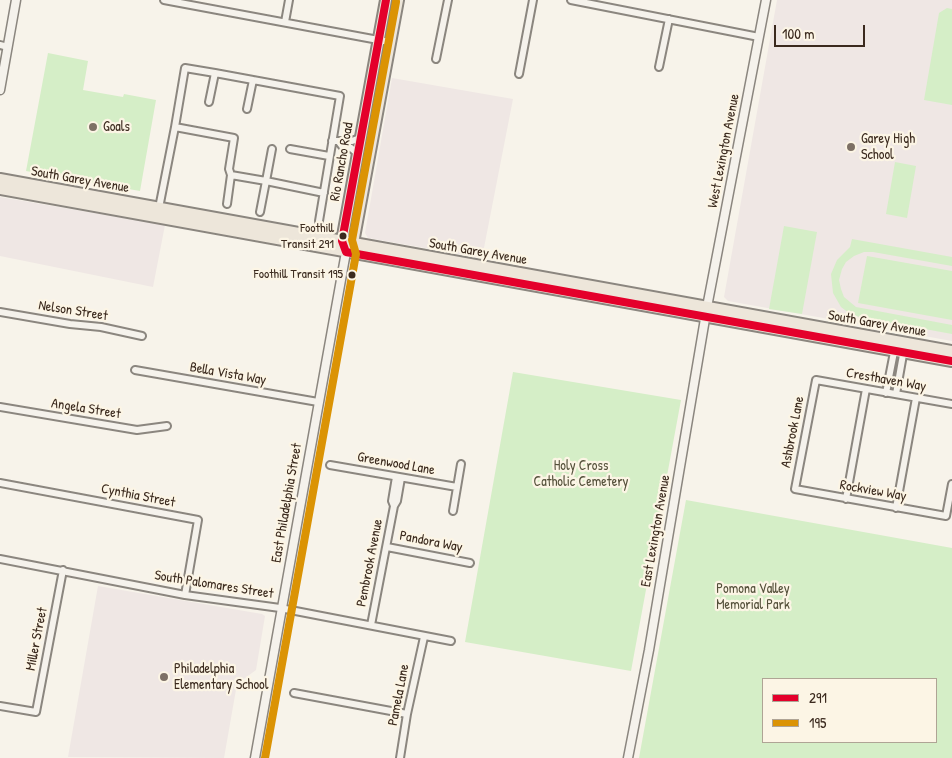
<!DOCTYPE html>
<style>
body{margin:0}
#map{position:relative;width:952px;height:758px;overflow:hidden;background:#f7f3ea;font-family:"Patrick Hand",sans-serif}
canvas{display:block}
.legend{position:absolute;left:762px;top:678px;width:175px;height:65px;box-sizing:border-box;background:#fcf5e5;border:1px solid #afa495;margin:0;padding:6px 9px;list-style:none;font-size:15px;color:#3b2a1e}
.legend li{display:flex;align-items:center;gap:10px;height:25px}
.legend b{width:25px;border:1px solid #afa495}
.scale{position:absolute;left:774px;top:25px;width:91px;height:22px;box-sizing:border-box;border:2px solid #3b2a1e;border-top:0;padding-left:6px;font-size:15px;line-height:18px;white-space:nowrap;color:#3b2a1e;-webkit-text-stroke:4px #fcf5e5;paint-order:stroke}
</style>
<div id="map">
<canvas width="952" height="758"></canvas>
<ul class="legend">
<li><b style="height:6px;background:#e4002b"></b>291</li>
<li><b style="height:6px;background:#db9304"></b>195</li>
</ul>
<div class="scale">100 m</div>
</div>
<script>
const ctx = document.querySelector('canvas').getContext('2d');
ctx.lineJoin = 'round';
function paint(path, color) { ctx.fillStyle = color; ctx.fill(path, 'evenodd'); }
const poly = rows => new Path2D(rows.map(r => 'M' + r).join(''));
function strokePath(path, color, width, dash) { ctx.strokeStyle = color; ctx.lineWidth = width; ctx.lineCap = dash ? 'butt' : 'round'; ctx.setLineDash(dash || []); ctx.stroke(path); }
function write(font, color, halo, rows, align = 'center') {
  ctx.font = font + ' "Patrick Hand",sans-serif'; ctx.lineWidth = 4.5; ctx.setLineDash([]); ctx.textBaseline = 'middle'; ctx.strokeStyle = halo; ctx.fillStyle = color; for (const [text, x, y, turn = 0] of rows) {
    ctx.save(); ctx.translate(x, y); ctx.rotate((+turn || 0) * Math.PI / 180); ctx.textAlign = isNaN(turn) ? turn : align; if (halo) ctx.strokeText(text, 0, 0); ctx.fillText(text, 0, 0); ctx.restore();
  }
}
const built = poly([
 [777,0,952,0,952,341,728,301,724,297],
 [392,78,513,99,482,258,368,238,365,233],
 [0,197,165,225,153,287,0,256],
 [98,586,262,614,265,616,256,670,237,684,224,758,68,757]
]);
const green = poly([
 [947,8,952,9,952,105,924,100,939,13],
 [48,53,88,61,83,90,123,97,124,94,156,100,140,191,26,171],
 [895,162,916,166,907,218,886,214],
 [784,226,817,232,802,314,769,309],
 [852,239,952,257,952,266,873,252,864,252,854,256,846,262,842,269,839,280,841,289,844,297,856,307,952,325,952,334,859,317,849,313,841,307,833,293,831,274,837,260,850,247],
 [867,256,952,271,952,320,858,303],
 [513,372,681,400,631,671,465,642],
 [686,500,952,548,952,758,639,758],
 [936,679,936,742,763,742,763,679]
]);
const minor = poly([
 [164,0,389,42],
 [571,0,759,37],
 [285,22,289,0],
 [0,45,8,47],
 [436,59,448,0],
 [659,67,669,19],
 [215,73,185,68,175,127,234,138,229,169,231,175,266,181,260,212],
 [519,74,533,0],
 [209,102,215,73,253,80],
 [247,109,253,80,340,96,319,221],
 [332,141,352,141,360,138],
 [339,142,342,146,351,148,358,154],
 [272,149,266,181,324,193],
 [290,149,329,156],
 [227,204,231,175],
 [159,208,175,127],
 [0,312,70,324,101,327,142,336],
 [135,370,318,402],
 [886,393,895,347],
 [896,394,904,349],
 [952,404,816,380,795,489,946,516,952,484],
 [0,407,137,430,167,426],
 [330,465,457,487],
 [0,483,198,520,185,595],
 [846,499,866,389],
 [394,506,392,501,396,477],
 [896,508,916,398],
 [453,511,461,464],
 [387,547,470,563],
 [0,559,185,595,280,608,451,641],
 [371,625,394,506,397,501,401,478],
 [294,693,407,714],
 [0,706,36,712,63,570],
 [400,758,407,714,424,637]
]);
const tertiary = poly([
 [0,90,16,0],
 [255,758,346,252],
 [628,758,649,650,707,307,766,0]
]);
const primary = poly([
 [0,179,952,351],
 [0,189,952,361],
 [344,246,342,241,386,0],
 [349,247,353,243,398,0]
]);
const bus1 = poly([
 [386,0,342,241,346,252,952,361]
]);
const bus2 = poly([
 [265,758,356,254,352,240,396,2]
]);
const markers = [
 [93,127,5,"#7d7065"],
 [851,147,5,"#7d7065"],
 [343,236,4.5,"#3b2a1e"],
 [352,275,4.5,"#3b2a1e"],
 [164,677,5,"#7d7065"]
];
const busNames = [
 ["Foothill",334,229],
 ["Transit 291",334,245],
 ["Foothill Transit 195",343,275]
];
const poiNames = [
 ["Goals",103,127],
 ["Garey High",861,139],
 ["School",861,155],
 ["Philadelphia",174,669],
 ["Elementary School",174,685]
];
const streetNames = [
 ["West Lexington Avenue",724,151,-79],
 ["Rio Rancho Road",342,162,-80],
 ["South Garey Avenue",80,180,10],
 ["South Garey Avenue",478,252,10],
 ["Nelson Street",73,311,9],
 ["South Garey Avenue",877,324,10],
 ["Bella Vista Way",228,374,10],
 ["Cresthaven Way",886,380,10],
 ["Angela Street",86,409,9],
 ["Ashbrook Lane",793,432,-79],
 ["Greenwood Lane",396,464,10],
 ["Rockview Way",873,491,10],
 ["Cynthia Street",138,496,11],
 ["East Philadelphia Street",287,503,-80],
 ["East Lexington Avenue",656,531,-80],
 ["Pandora Way",431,542,11],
 ["Pembrook Avenue",370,563,-79],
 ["South Palomares Street",214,585,9],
 ["Miller Street",37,639,-79],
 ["Pamela Lane",399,695,-79]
];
const parkNames = [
 ["Holy Cross",581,466],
 ["Catholic Cemetery",581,482],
 ["Pomona Valley",753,589],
 ["Memorial Park",753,605]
];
paint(built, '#efe7e4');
paint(green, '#d5eec7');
strokePath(minor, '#8b867f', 10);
strokePath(tertiary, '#8b867f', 11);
strokePath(primary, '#8b867f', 14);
strokePath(minor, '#f5f2ec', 6);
strokePath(tertiary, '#f5f2ec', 8);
strokePath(primary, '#ede6da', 10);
strokePath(bus1, '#e4002b', 8);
strokePath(bus2, '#db9304', 8);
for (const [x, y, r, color] of markers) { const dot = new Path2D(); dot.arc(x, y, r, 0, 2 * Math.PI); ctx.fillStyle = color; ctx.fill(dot); strokePath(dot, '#fcf5e5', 2); }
write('13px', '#3b2a1e', '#fcf5e5', busNames, 'right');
write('14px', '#3b2a1e', '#fcf5e5', poiNames, 'left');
write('14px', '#3b2a1e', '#fcf5e5', streetNames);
write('14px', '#54503a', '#fcf5e5', parkNames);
</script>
